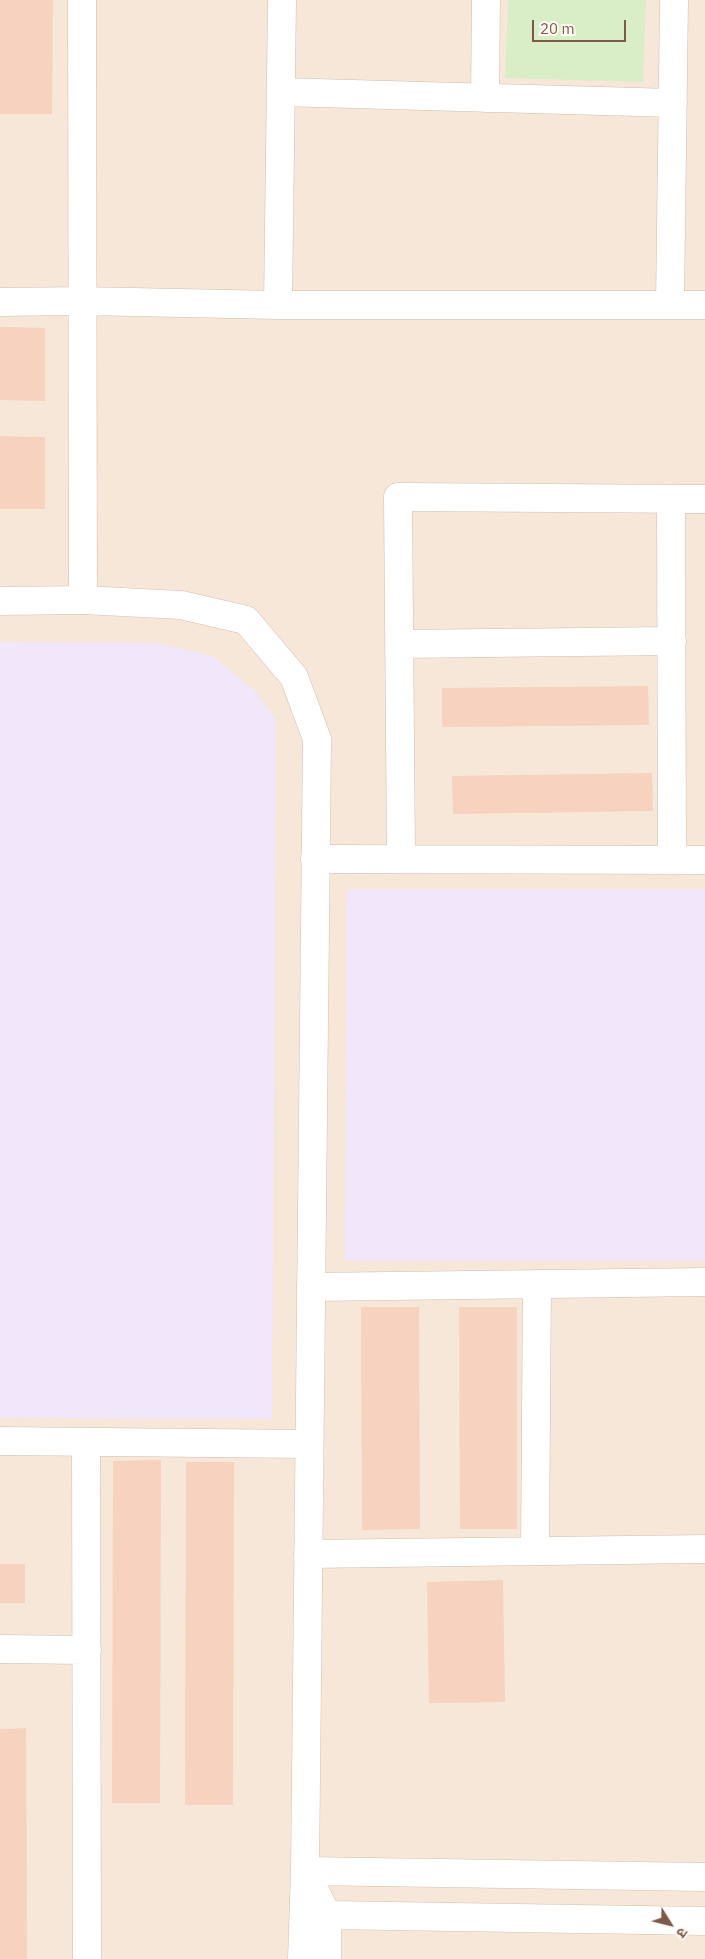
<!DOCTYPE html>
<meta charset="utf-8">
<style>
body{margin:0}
#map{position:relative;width:705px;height:1959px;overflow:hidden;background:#fef5ea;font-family:"IBM Plex Sans","Noto Sans Devanagari",sans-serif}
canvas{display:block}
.north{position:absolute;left:645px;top:1899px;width:50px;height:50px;-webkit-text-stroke:4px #fff9f3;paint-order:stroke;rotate:126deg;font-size:14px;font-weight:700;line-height:20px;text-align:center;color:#7d594a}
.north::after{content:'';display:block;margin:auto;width:18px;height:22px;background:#7d594a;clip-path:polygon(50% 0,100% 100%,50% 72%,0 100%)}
.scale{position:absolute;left:532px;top:20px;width:94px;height:22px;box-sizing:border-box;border:2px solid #7d594a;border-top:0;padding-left:6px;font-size:15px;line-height:18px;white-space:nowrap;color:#7d594a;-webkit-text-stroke:4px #fff9f3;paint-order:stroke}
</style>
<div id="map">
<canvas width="705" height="1959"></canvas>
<div class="north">उ</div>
<div class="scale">20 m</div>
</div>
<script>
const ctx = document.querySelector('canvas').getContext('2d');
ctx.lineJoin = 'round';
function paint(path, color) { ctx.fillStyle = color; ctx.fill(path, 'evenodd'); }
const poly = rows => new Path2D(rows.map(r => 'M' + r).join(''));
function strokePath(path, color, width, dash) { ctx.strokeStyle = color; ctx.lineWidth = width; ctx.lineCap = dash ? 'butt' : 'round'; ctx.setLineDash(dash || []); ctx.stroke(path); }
const residential = poly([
 [0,0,705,0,705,1959,0,1959]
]);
const education = poly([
 [0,642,155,643,213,656,255,691,276,719,272,1419,0,1418],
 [347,889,705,889,705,1261,345,1261]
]);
const green = poly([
 [508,0,646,0,643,82,505,78]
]);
const building = poly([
 [0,0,53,0,52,114,0,114],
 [0,327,45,328,45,401,0,400],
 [0,436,45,437,45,509,0,509],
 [648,686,649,725,442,727,442,688],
 [652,773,653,811,453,814,452,776],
 [361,1307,419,1307,420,1529,362,1530],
 [459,1307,517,1307,517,1529,460,1529],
 [161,1460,160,1803,112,1803,113,1461],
 [186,1462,234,1462,233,1805,185,1805],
 [0,1564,25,1564,25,1603,0,1603],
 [503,1580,505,1702,429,1703,427,1582],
 [26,1728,27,1959,0,1959,0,1729]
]);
const street = poly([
 [82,0,83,600],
 [281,92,673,103],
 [485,98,486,0],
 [0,302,83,301,278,305,705,305],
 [278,305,282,0],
 [670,305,674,0],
 [671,499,672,860],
 [399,644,672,641],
 [315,859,705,860],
 [401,859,398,497,705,499],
 [311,1287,705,1282],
 [0,1441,309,1444],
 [86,1442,87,1959],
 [535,1551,537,1284],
 [308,1554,705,1549],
 [0,1649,87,1650]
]);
const secondary = poly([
 [0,601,83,600,181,605,246,620,294,677,317,739,305,1871,327,1915,327,1959],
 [327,1915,705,1921],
 [302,1959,305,1871,705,1877]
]);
paint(residential, '#f7e7d8');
paint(education, '#f2e6fb');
paint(green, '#d9eec6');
paint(building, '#f6d2bf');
strokePath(street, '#d3bcae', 29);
strokePath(secondary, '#d9bead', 29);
strokePath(street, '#fff', 28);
strokePath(secondary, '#fff', 28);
</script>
